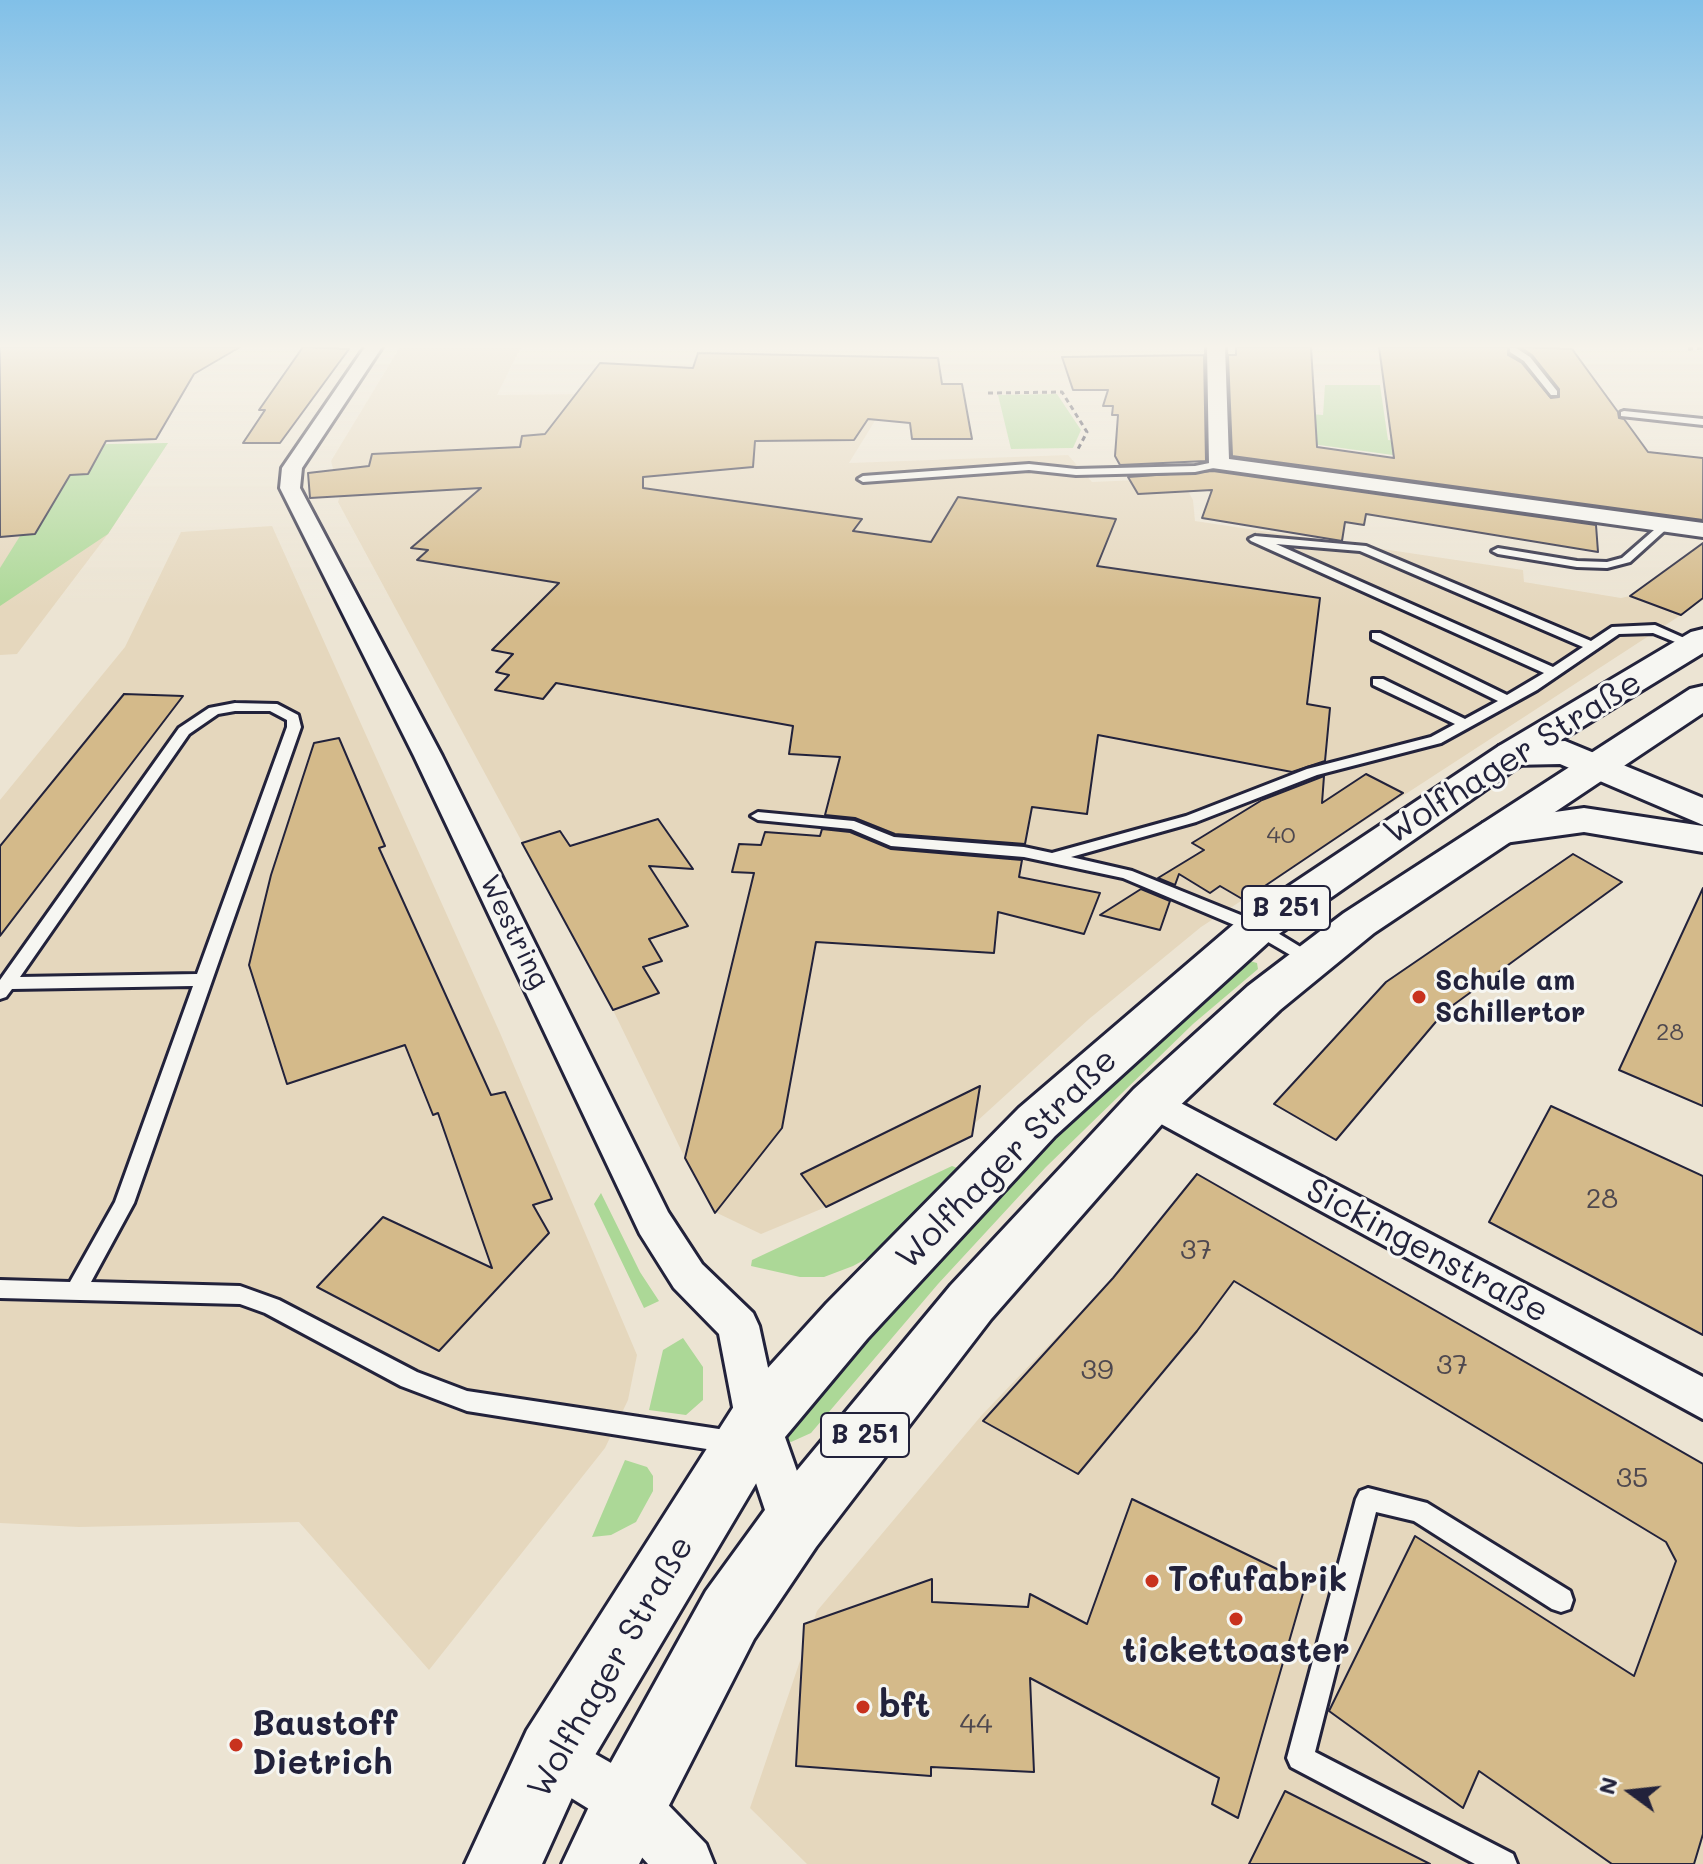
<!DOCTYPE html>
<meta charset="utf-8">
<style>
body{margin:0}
#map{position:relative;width:1703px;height:1864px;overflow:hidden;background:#ece4d3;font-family:Mali,sans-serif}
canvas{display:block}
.north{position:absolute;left:1591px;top:1752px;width:80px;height:80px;-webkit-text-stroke:6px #f6f6f2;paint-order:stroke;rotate:285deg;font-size:22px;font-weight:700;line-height:32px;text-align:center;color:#22223b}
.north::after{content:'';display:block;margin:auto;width:28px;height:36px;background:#22223b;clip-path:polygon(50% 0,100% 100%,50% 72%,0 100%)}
</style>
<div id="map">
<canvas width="1703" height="1864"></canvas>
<div class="north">N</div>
</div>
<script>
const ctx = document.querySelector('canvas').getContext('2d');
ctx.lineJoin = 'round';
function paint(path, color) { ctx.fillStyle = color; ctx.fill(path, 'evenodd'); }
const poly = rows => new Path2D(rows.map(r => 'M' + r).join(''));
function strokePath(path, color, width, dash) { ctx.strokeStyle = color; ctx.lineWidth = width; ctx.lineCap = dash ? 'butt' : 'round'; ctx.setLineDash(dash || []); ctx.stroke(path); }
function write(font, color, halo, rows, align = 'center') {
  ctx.font = font + ' Mali,sans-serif'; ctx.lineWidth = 6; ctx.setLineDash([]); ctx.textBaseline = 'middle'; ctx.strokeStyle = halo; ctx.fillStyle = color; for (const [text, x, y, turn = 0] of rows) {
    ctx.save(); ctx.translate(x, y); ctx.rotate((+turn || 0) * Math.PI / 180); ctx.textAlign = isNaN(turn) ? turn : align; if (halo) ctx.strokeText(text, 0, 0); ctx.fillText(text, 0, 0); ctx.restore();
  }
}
const built = poly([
 [400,347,521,347,497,395,580,394,881,411,849,463,1068,455,1092,482,1181,478,1193,500,1195,521,1523,570,1524,582,1621,598,1630,596,1681,615,1201,927,1089,1019,975,1123,972,1136,826,1207,761,1234,715,1212,685,1158,613,1010,338,502,340,496,331,461],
 [168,443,108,534,17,654,0,655,0,451],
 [272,526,500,1033,637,1355,628,1400,605,1448,429,1670,299,1522,79,1527,0,1523,0,800,125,647,181,532],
 [1197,1174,1703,1464,1703,1864,807,1864,750,1808,817,1611,981,1416,1113,1278]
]);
const green = poly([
 [1325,385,1380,385,1388,440,1459,449,1702,497,1297,442,1287,412,1323,415],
 [1057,394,1081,430,1073,448,1011,449,998,395],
 [168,443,108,534,0,606,0,568,20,536,35,534,44,520,58,495,52,477,88,474,51,445],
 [1246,960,1257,963,1258,969,1193,1024,1046,1167,938,1284,811,1433,791,1442,787,1440,785,1437,870,1331,1026,1161],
 [952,1166,960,1169,877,1253,853,1266,824,1277,800,1277,751,1266,752,1260],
 [601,1193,640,1272,659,1301,644,1308,594,1204],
 [683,1338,703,1367,703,1400,686,1415,649,1410,663,1350],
 [625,1460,647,1467,653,1476,653,1491,636,1522,611,1535,592,1537]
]);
const building = poly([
 [0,347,240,347,194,374,156,439,106,441,88,474,70,475,35,534,0,537,0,347],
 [303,347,349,349,280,443,243,443,265,410,259,410,303,347],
 [1236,347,1311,347,1317,447,1394,458,1379,347,1508,347,1508,355,1522,363,1551,398,1559,397,1559,389,1532,355,1520,347,1572,349,1618,412,1619,418,1624,419,1648,452,1703,458,1703,520,1232,456,1228,355,1236,355,1236,347],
 [698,353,938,358,942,384,962,384,972,439,912,439,910,423,868,419,854,440,755,441,753,467,643,477,643,488,862,519,853,531,931,542,958,497,1116,519,1097,566,1320,598,1307,704,1330,708,1325,761,1292,772,1098,735,1087,814,1032,807,1025,844,895,834,855,818,825,815,840,757,789,754,793,726,556,683,543,699,495,690,509,675,496,672,513,654,492,650,559,583,417,560,428,550,411,548,481,488,310,498,308,473,369,466,372,454,520,447,522,436,545,434,600,363,693,368,698,353],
 [1204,355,1206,461,1120,465,1115,456,1118,415,1112,415,1113,406,1103,406,1108,390,1073,390,1062,357,1204,355],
 [1213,471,1596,525,1598,552,1366,514,1364,525,1345,522,1342,541,1202,518,1212,490,1138,494,1128,477,1213,471],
 [1703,543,1703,598,1681,615,1630,596,1703,543],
 [124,694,183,696,0,936,0,846,124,694],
 [339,738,385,846,379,848,491,1095,505,1092,552,1199,533,1205,549,1233,439,1351,317,1287,383,1217,492,1268,438,1113,433,1115,405,1045,287,1084,249,965,271,875,314,743,339,738],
 [1366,774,1403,793,1244,900,1220,886,1210,893,1179,874,1175,885,1158,878,1204,850,1192,843,1262,800,1324,776,1322,803,1366,774],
 [658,819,693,869,649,866,688,926,649,939,662,961,643,967,659,993,613,1010,522,843,560,831,570,846,658,819],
 [822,829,850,832,891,849,1022,860,1019,877,1100,893,1084,934,998,912,994,953,816,942,782,1128,715,1213,685,1158,754,873,732,872,739,844,761,845,765,832,820,836,822,829],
 [1573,854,1622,882,1445,1011,1336,1140,1274,1104,1386,982,1573,854],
 [1703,888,1703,1106,1619,1070,1703,888],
 [1141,889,1170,901,1160,930,1100,915,1141,889],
 [980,1086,972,1136,826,1207,801,1174,980,1086],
 [1551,1106,1703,1176,1703,1335,1489,1222,1551,1106],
 [1197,1174,1703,1464,1703,1834,1694,1864,1612,1864,1479,1771,1463,1808,1329,1711,1415,1536,1634,1676,1676,1561,1666,1542,1234,1281,1197,1331,1078,1474,983,1421,1113,1278,1197,1174],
 [1132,1499,1306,1583,1238,1818,1212,1804,1219,1778,1030,1678,1034,1772,931,1767,931,1776,796,1766,804,1624,932,1579,932,1602,1028,1607,1030,1594,1087,1624,1132,1499],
 [1285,1791,1430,1864,1249,1864,1285,1791]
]);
const path = poly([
 [1688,349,1703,348],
 [988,393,1062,392,1087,432,1078,449]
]);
const service = poly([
 [1510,348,1516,348,1530,357,1557,391,1557,395,1551,395,1524,361,1510,352,1510,348],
 [1624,411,1703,419,1703,425,1621,416,1621,412,1624,411],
 [1219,461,1224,464,1223,466,1195,472,1076,475,1029,470,863,482,858,479,863,476,1029,464,1076,469,1195,466,1219,461],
 [1662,523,1671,525,1630,562,1607,568,1577,567,1498,554,1492,551,1498,548,1577,561,1607,562,1622,558,1662,523],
 [1255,536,1366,546,1591,641,1612,627,1655,625,1700,645,1698,648,1690,648,1653,633,1619,634,1537,690,1441,743,1317,775,1196,822,1071,857,1132,871,1263,924,1317,957,1319,961,1311,967,1251,932,1123,878,1024,857,891,846,851,829,758,820,751,816,758,812,854,821,894,837,1024,847,1052,853,1186,816,1307,769,1431,737,1455,724,1373,685,1373,679,1383,679,1465,719,1498,701,1372,639,1372,633,1380,633,1507,695,1544,673,1251,541,1249,539,1255,536],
 [1276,544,1360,551,1583,647,1553,667,1276,544],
 [235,703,277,704,298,715,301,727,134,1203,91,1282,240,1286,279,1300,417,1372,467,1391,732,1431,740,1435,743,1442,740,1449,732,1453,467,1411,401,1386,265,1313,240,1304,0,1298,0,1280,70,1282,115,1202,193,986,12,989,6,997,0,999,0,980,179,728,209,708,235,703],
 [235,711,270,711,287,720,287,727,197,974,20,977,189,734,218,714,235,711],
 [1368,1488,1427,1503,1570,1591,1573,1600,1570,1609,1561,1612,1552,1609,1414,1521,1376,1512,1315,1752,1513,1854,1517,1864,1475,1864,1291,1767,1287,1758,1356,1499,1360,1491,1368,1488]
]);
const minor = poly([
 [365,347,382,347,302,468,300,488,442,756,668,1212,702,1264,753,1313,759,1326,780,1423,816,1525,810,1541,793,1548,776,1541,770,1525,736,1423,719,1334,674,1288,640,1234,414,756,280,488,282,468,365,347],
 [1207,347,1225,347,1229,459,1703,523,1703,537,1212,468,1209,464,1207,347],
 [1152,1088,1703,1377,1703,1419,1139,1112,1134,1102,1139,1092,1152,1088],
 [553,1730,648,1784,706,1844,714,1864,648,1864,610,1822,534,1775,527,1756,534,1737,553,1730]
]);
const secondary = poly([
 [1565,741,1703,798,1703,825,1560,764,1512,765,1499,762,1493,754,1499,746,1512,743,1565,741],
 [1584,808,1703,826,1703,852,1584,832,1497,844,1483,841,1477,832,1483,823,1497,820,1584,808]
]);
const primary = poly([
 [1703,629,1703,653,1525,762,1273,938,1055,1136,867,1339,780,1443,579,1782,542,1864,465,1864,527,1730,736,1403,827,1303,1019,1108,1241,918,1499,746,1691,632,1703,629],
 [1703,686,1703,713,1374,933,1280,1010,1170,1115,991,1319,816,1547,754,1639,639,1864,562,1864,603,1777,706,1591,770,1503,951,1285,1134,1089,1248,986,1344,913,1690,689,1703,686]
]);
const markers = [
 [1419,997,8,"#c8321e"],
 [1152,1581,8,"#c8321e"],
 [1236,1619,8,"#c8321e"],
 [863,1707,8,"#c8321e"],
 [236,1745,8,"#c8321e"]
];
const numberNames = [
 ["40",1281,836],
 ["28",1670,1033]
];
const shields = [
 [1286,908,88],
 [865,1435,88]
];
const shieldNames = [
 ["B 251",1286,908],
 ["B 251",865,1435]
];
const streetNames = [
 ["Westring",514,932,64]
];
const poiNames = [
 ["Schule am",1435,981],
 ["Schillertor",1435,1013]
];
const nearNumbernames = [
 ["28",1602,1199],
 ["37",1196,1250],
 ["37",1452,1365],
 ["39",1097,1370],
 ["35",1632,1478],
 ["44",976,1724]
];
const nearStreetnames = [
 ["Wolfhager Straße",1513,758,-32],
 ["Wolfhager Straße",1007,1159,-45],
 ["Sickingenstraße",1427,1251,28],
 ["Wolfhager Straße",611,1667,-60]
];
const nearPoinames = [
 ["Tofufabrik",1168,1581],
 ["tickettoaster",1236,1652,"center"],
 ["bft",879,1707],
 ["Baustoff",252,1725],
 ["Dietrich",252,1764]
];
paint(built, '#e5d7bd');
paint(green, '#acd897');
paint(building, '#d4ba8a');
strokePath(building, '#22223b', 2);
strokePath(service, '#22223b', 6);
strokePath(minor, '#22223b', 6);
strokePath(secondary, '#22223b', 6);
strokePath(primary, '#22223b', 6);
strokePath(path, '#22223b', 3, [5, 4]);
paint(service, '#f6f6f2');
paint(minor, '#f6f6f2');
paint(secondary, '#f6f6f2');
paint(primary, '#f6f6f2');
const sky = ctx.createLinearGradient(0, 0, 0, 608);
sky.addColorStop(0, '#81c0e8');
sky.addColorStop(0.57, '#f6f3eb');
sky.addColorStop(1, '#f6f3eb00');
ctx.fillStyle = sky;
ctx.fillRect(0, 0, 1703, 608);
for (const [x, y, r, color] of markers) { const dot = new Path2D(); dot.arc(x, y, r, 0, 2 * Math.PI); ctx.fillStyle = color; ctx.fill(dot); strokePath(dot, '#f6f6f2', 3); }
write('24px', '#4e484f', null, numberNames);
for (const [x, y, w] of shields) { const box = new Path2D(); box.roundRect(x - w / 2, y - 22, w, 44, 6); ctx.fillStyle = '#f6f6f2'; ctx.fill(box); strokePath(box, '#22223b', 2); }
write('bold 26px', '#22223b', null, shieldNames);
write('28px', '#22223b', '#f6f6f2', streetNames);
write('bold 28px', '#22223b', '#f6f6f2', poiNames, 'left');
write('28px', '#4e484f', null, nearNumbernames);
write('34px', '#22223b', '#f6f6f2', nearStreetnames);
write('bold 34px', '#22223b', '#f6f6f2', nearPoinames, 'left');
</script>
